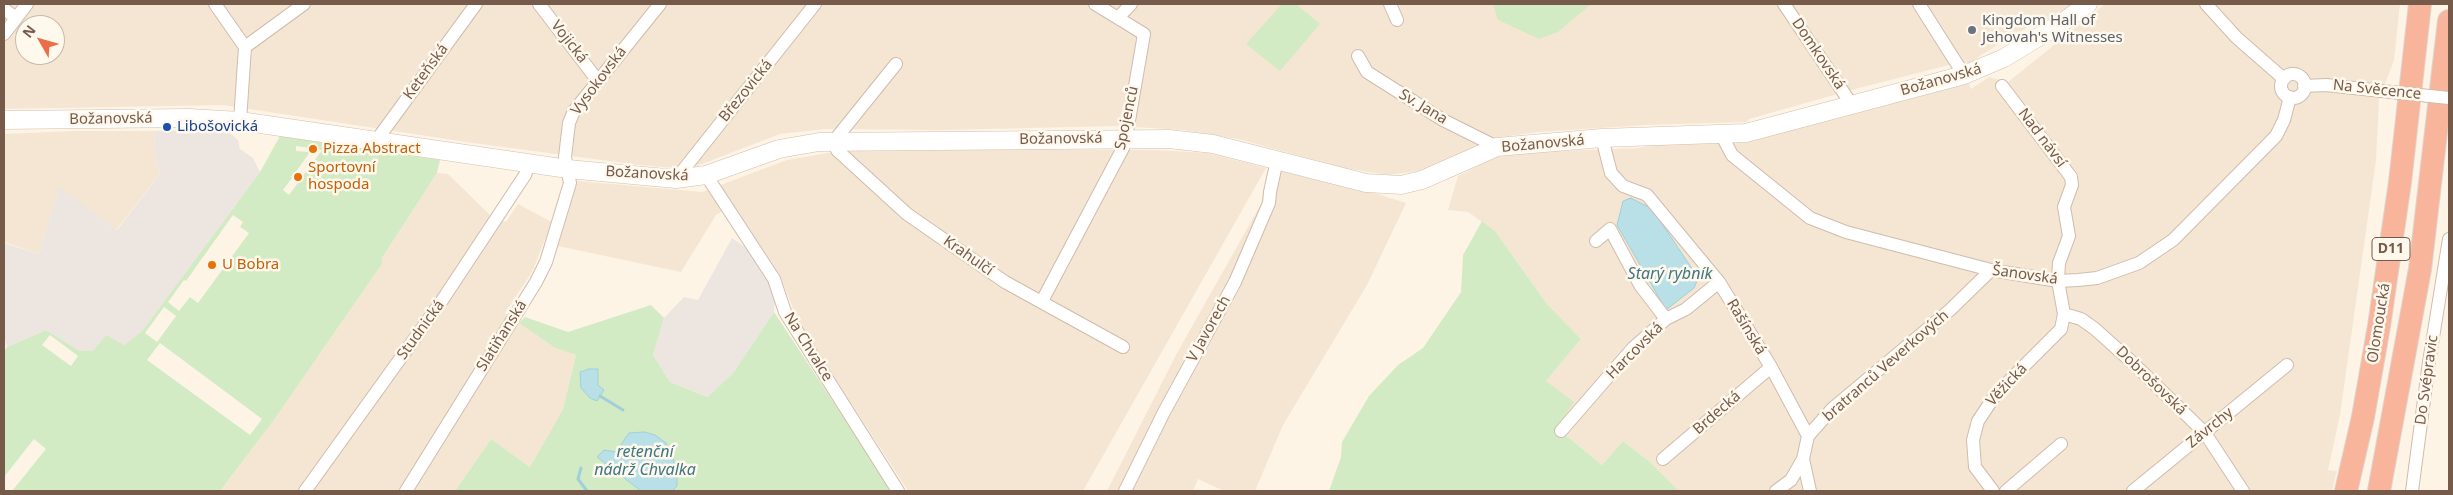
<!DOCTYPE html>
<meta charset="utf-8">
<style>
body{margin:0}
#map{position:relative;width:2453px;height:495px;overflow:hidden;background:#fdf4e6;font-family:"Noto Sans",sans-serif}
canvas{display:block}
.frame{position:absolute;inset:0;border:5px solid #775b4a;pointer-events:none}
.north{position:absolute;left:15px;top:15px;width:50px;height:50px;box-sizing:border-box;background:#fff8ed;border:1px solid #c9b9ac;border-radius:50%;rotate:308deg;font-size:14px;font-weight:700;line-height:20px;text-align:center;color:#775b4a}
.north::after{content:'';display:block;margin:auto;width:18px;height:22px;background:#ea6e48;clip-path:polygon(50% 0,100% 100%,50% 72%,0 100%)}
</style>
<div id="map">
<canvas width="2453" height="495"></canvas>
<div class="frame"></div>
<div class="north">N</div>
</div>
<script>
const ctx = document.querySelector('canvas').getContext('2d');
ctx.lineJoin = 'round';
function paint(path, color) { ctx.fillStyle = color; ctx.fill(path, 'evenodd'); }
const poly = rows => new Path2D(rows.map(r => 'M' + r).join(''));
function strokePath(path, color, width, dash) { ctx.strokeStyle = color; ctx.lineWidth = width; ctx.lineCap = dash ? 'butt' : 'round'; ctx.setLineDash(dash || []); ctx.stroke(path); }
function write(font, color, halo, rows, align = 'center') {
  ctx.font = font + ' "Noto Sans",sans-serif'; ctx.lineWidth = 5; ctx.setLineDash([]); ctx.textBaseline = 'middle'; ctx.strokeStyle = halo; ctx.fillStyle = color; for (const [text, x, y, turn = 0] of rows) {
    ctx.save(); ctx.translate(x, y); ctx.rotate((+turn || 0) * Math.PI / 180); ctx.textAlign = isNaN(turn) ? turn : align; if (halo) ctx.strokeText(text, 0, 0); ctx.fillText(text, 0, 0); ctx.restore();
  }
}
const residential = poly([
 [4,4,2073,4,2042,27,2038,21,1981,55,1968,66,1949,65,1855,89,1749,119,1747,122,1646,125,1539,132,1501,137,1424,170,1389,175,1344,168,1238,139,1183,130,1117,126,943,130,825,129,780,134,697,166,675,168,639,165,473,143,223,105,4,109],
 [25,25,55,25,55,55,25,55],
 [2105,4,2400,4,2394,60,2379,100,2376,160,2340,415,2328,470,2337,471,2332,491,1679,491,1650,462,1623,441,1602,465,1561,431,1546,381,1581,339,1547,304,1495,231,1468,212,1448,210,1458,176,1495,157,1532,152,1638,148,1671,141,1744,143,1968,82,1971,89,1989,77,2008,82],
 [72,131,155,131,154,149,160,174,116,230,60,187,39,254,4,242,4,134],
 [857,148,1155,150,1208,153,1266,168,1083,491,908,491,798,321,780,275,733,205,716,215,681,272,558,246,578,181,702,192,787,160],
 [1270,168,1345,187,1365,190,1406,203,1367,285,1283,425,1255,491,1224,491,1198,479,1193,491,1107,491,1177,353,1261,204],
 [437,173,448,174,490,215,506,222,518,204,552,222,532,272,505,313,555,348,576,355,563,409,530,467,491,439,455,491,220,491,274,420,382,264,382,258]
]);
const industrial = poly([
 [221,130,230,133,238,140,240,149,253,158,260,172,142,331,124,345,93,351,80,351,46,330,7,347,4,336,4,243,39,254,60,186,117,230,160,174,154,149,155,131],
 [732,238,748,249,760,264,775,298,774,312,733,373,709,397,670,382,653,355,664,318,684,297,698,300]
]);
const green = poly([
 [1282,4,1296,4,1320,24,1280,71,1246,44],
 [1493,4,1591,4,1558,32,1539,39,1498,20],
 [280,136,440,160,437,173,382,258,382,264,274,420,220,491,12,491,46,449,34,439,4,477,4,351,7,347,46,330,80,351,93,351,106,335,124,345,142,331,260,172],
 [296,146,322,150,289,195,283,190,292,178,291,176,293,176,310,152,296,151],
 [233,215,243,222,240,227,249,233,198,303,190,297,179,311,168,302,184,280,186,281],
 [164,307,176,316,157,342,145,333],
 [50,335,78,356,71,366,42,345],
 [160,343,262,419,250,435,147,360],
 [1482,221,1495,231,1547,304,1581,339,1546,381,1574,402,1557,428,1602,465,1623,441,1650,462,1679,491,1329,491,1341,457,1342,442,1369,396,1398,365,1423,348,1461,292,1463,255],
 [651,305,664,318,653,355,670,382,708,397,733,373,774,312,892,491,672,491,677,486,655,435,644,432,629,434,616,452,598,457,641,491,455,491,491,439,530,467,563,409,576,355,555,348,519,323,525,317,568,332]
]);
const water = poly([
 [1631,198,1652,209,1695,273,1697,281,1694,288,1666,310,1617,225,1623,201,1631,198],
 [589,369,598,369,598,385,604,390,597,401,590,398,581,388,580,372,589,369],
 [644,432,655,435,666,443,672,453,677,477,677,486,672,491,641,491,597,457,604,450,616,452,629,433,644,432]
]);
const stream = poly([
 [600,396,623,410],
 [581,468,578,479,587,491]
]);
const street = poly([
 [215,4,245,47],
 [539,4,598,81],
 [1390,4,1397,20],
 [1784,4,1852,105],
 [1919,4,1964,75],
 [2206,4,2237,38,2284,79],
 [4,9,16,18],
 [1118,18,1131,4],
 [4,34,27,4],
 [245,47,304,4],
 [1358,56,1367,72,1443,120,1497,147],
 [896,64,834,141,837,150,907,214,1005,282,1123,347],
 '2281 86a12 12 0 1 1 24 0a12 12 0 1 1-24 0Z',
 [2002,86,2071,177,2072,185,2064,207,2069,236,2059,263,2058,281,2064,314,2081,319,2095,329,2134,364,2205,433,2243,491],
 [2304,86,2326,85,2391,92],
 [240,121,245,47],
 [1721,134,1732,155,1810,218,1846,232,1991,270,2058,281,2078,280,2097,278,2139,263,2173,240,2276,136,2284,120,2290,97],
 [1602,138,1611,173,1623,186,1647,195,1719,282,1771,367,1808,436],
 [376,141,476,4],
 [706,175,774,279,785,312,898,491],
 [676,179,815,4],
 [1596,241,1610,229,1640,285,1666,319],
 [1042,301,1123,148,1126,138,1144,34,1095,4],
 [1561,431,1633,348,1666,319,1686,309,1719,282],
 [1663,459,1771,367],
 [1803,459,1810,491],
 [305,491,441,302,525,175,529,164],
 [406,491,536,282,546,262,570,183,565,157,569,123,574,111,660,4],
 [1125,491,1164,412,1235,282,1269,203,1270,192,1277,160],
 [1776,491,1791,480,1803,459,1808,436,1833,408,1950,310,1991,270],
 [1993,491,1975,467,1973,440,1978,421,1996,394,2061,329,2064,314],
 [2006,491,2061,444],
 [2133,491,2287,365],
 [2412,491,2429,362,2449,239]
]);
const secondary = poly([
 [4,120,189,118,240,121,568,169,676,179,706,175,779,149,819,142,1169,139,1213,144,1366,183,1401,185,1422,180,1497,147,1602,138,1746,133,1964,75,2004,58,2060,24,2088,4]
]);
const highway = poly([
 [2346,491,2363,417,2379,326,2400,182,2420,4],
 [2379,491,2420,269,2449,21]
]);
const streetBridge = poly([
 [2391,92,2449,98]
]);
const markers = [
 [1972,30,5,"#6b7280"],
 [167,127,5,"#1a4fb4"],
 [313,149,5,"#e8710a"],
 [298,177,5,"#e8710a"],
 [212,265,5,"#e8710a"]
];
const shields = [
 [2391,249,38]
];
const shieldNames = [
 ["D11",2391,249]
];
const worshipNames = [
 ["Kingdom Hall of",1982,21],
 ["Jehovah's Witnesses",1982,38]
];
const streetNames = [
 ["Vojická",569,42,52],
 ["Domkovská",1818,54,56],
 ["Keteňská",426,72,-54],
 ["Božanovská",1941,80,-16],
 ["Vysokovská",599,81,-53],
 ["Na Svěcence",2377,90,6],
 ["Březovická",746,91,-51],
 ["Sv. Jana",1423,107,31],
 ["Spojenců",1127,118,-78],
 ["Božanovská",111,119,-1],
 ["Nad návsí",2042,138,53],
 ["Božanovská",1061,139,-1],
 ["Božanovská",1543,144,-5],
 ["Božanovská",647,174,3],
 ["Krahulčí",968,256,35],
 ["Šanovská",2025,275,8],
 ["Olomoucká",2379,323,-81],
 ["Rašínská",1746,327,59],
 ["V Javorech",1209,329,-61],
 ["Studnická",421,330,-54],
 ["Slatiňanská",502,336,-58],
 ["Na Chvalce",808,347,58],
 ["Harcovská",1635,351,-45],
 ["bratranců Veverkových",1886,366,-41],
 ["Do Svépravic",2427,380,-82],
 ["Dobrošovská",2151,381,44],
 ["Věžická",2007,385,-47],
 ["Brdecká",1717,413,-41],
 ["Závrchy",2210,428,-39]
];
const transitNames = [
 ["Libošovická",177,127]
];
const foodNames = [
 ["Pizza Abstract",323,149],
 ["Sportovní",308,168],
 ["hospoda",308,185],
 ["U Bobra",222,265]
];
const waterNames = [
 ["Starý rybník",1670,274],
 ["retenční",645,452],
 ["nádrž Chvalka",645,470]
];
paint(residential, '#f5e6d4');
paint(industrial, '#ede6e0');
paint(green, '#d3ebc4');
paint(water, '#b9e0e7');
strokePath(water, '#9fd0da', 1);
strokePath(stream, '#9fd0da', 3);
strokePath(street, '#cfbcac', 14);
strokePath(secondary, '#d4beac', 19);
strokePath(highway, '#dcd4d0', 24);
strokePath(street, '#fff', 12);
strokePath(secondary, '#fff', 18);
strokePath(highway, '#f9b59b', 22);
strokePath(streetBridge, '#cfbcac', 14, []);
strokePath(streetBridge, '#fff', 12);
for (const [x, y, r, color] of markers) { const dot = new Path2D(); dot.arc(x, y, r, 0, 2 * Math.PI); ctx.fillStyle = color; ctx.fill(dot); strokePath(dot, '#fff8ed', 2); }
for (const [x, y, w] of shields) { const box = new Path2D(); box.roundRect(x - w / 2, y - 11.5, w, 23, 4); ctx.fillStyle = '#fff8ed'; ctx.fill(box); strokePath(box, '#775b4a', 1); }
write('bold 14px', '#775b4a', null, shieldNames);
write('15px', '#5b616d', '#fff8ed', worshipNames, 'left');
write('15px', '#775b4a', '#fff8ed', streetNames);
write('15px', '#164399', '#fff8ed', transitNames, 'left');
write('15px', '#c56008', '#fff8ed', foodNames, 'left');
write('italic 16px', '#3f7784', '#fff8ed', waterNames);
</script>
